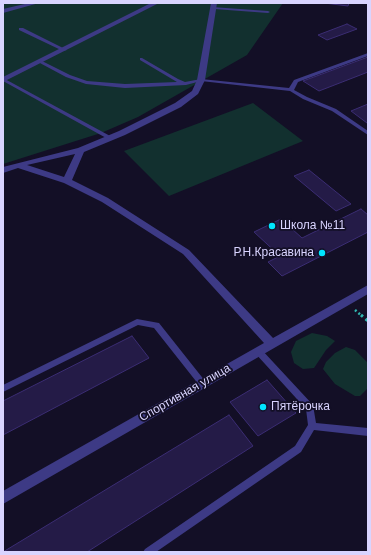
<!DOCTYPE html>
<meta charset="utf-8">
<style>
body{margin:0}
#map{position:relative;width:371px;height:555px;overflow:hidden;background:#130f26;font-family:Arial,sans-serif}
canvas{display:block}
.frame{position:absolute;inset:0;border:4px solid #d9d4ff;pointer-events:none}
</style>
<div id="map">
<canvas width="371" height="555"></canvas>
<div class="frame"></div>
</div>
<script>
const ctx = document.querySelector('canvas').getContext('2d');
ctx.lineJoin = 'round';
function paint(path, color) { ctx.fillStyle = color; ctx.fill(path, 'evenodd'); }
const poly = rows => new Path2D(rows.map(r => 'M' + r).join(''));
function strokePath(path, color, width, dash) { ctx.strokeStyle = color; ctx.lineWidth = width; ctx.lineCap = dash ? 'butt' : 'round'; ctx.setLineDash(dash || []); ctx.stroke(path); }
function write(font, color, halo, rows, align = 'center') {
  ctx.font = font + ' Arial,sans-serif'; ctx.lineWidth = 3.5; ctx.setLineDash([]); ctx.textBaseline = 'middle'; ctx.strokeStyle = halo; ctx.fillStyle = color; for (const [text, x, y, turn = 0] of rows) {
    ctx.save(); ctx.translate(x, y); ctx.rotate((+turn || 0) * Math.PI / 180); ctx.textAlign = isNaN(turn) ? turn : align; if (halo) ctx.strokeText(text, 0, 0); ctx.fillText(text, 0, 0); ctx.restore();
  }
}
const green = poly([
 [3,3,283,3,247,55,138,117,101,133,3,164],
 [253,103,303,141,169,196,124,151],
 [312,333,327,336,335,341,326,350,314,368,303,369,294,363,291,352,296,341],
 [346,347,355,350,368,363,368,388,360,396,355,396,335,384,323,369,326,362,335,353]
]);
const building = poly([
 [324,3,349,3,348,6,324,3],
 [347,24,357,29,327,40,318,35,347,24],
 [368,57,368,72,319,91,303,81,368,57],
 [368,104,368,122,367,123,351,111,368,104],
 [309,170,351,204,336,211,294,176,309,170],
 [361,209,368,215,368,232,282,276,268,262,280,256,254,232,281,219,302,238,361,209],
 [132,336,149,358,3,435,3,401,132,336],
 [267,380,296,413,258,436,230,402,267,380],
 [229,415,253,446,87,552,3,552,229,415]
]);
const pathFar1 = poly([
 [355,310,362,316]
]);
const path = poly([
 [361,315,368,321]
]);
const lane = poly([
 [212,7,268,11,270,12,268,13,214,9,212,8,212,7],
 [19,28,23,28,67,50,63,51,19,30,19,28],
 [368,53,368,56,298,82,294,90,307,97,336,109,368,131,368,135,332,111,303,99,290,91,201,81,186,85,125,88,86,84,66,77,38,62,42,61,70,75,87,81,125,84,177,82,140,60,140,58,142,58,178,79,185,82,201,79,289,88,294,80,368,53],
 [3,78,112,137,113,138,110,140,108,139,3,81,3,78],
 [137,319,159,323,205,381,206,383,205,385,202,386,199,385,154,328,138,325,3,392,3,385,137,319],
 [258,348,261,349,313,405,316,423,368,428,368,436,314,430,301,452,156,552,143,552,145,549,295,446,308,425,306,409,255,353,254,351,255,349,258,348]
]);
const street = poly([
 [29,3,39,3,3,13,3,9,29,3],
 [151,3,159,3,3,82,3,77,151,3],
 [211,3,217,3,205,80,198,94,181,107,125,135,84,152,72,180,108,198,189,250,273,338,368,285,368,294,3,504,3,491,264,343,183,254,102,202,64,183,18,168,3,173,3,167,78,148,119,131,175,103,192,91,197,80,211,3],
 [75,154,64,177,27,165,75,154]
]);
const markers = [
 [272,226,4,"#00e5ff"],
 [322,253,4,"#00e5ff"],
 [263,407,4,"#00e5ff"]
];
const poiNames = [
 ["Школа №11",280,226],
 ["Р.Н.Красавина",314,253,"right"],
 ["Пятёрочка",271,407]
];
const streetNames = [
 ["Спортивная улица",185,393,-30]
];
paint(green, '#12302f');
paint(building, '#241b47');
strokePath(building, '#3b2d73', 1);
strokePath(pathFar1, '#2fb8b0', 2.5, [2, 2.5]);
strokePath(path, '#2fb8b0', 3, [2.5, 3.5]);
paint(lane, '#3d3a85');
paint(street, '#3d3a85');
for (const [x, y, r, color] of markers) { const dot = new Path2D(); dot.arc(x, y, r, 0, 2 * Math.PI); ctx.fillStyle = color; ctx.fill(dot); strokePath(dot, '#130f26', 1.5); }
write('12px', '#d9d4ff', '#130f26', poiNames, 'left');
write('12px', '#d9d4ff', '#130f26', streetNames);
</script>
